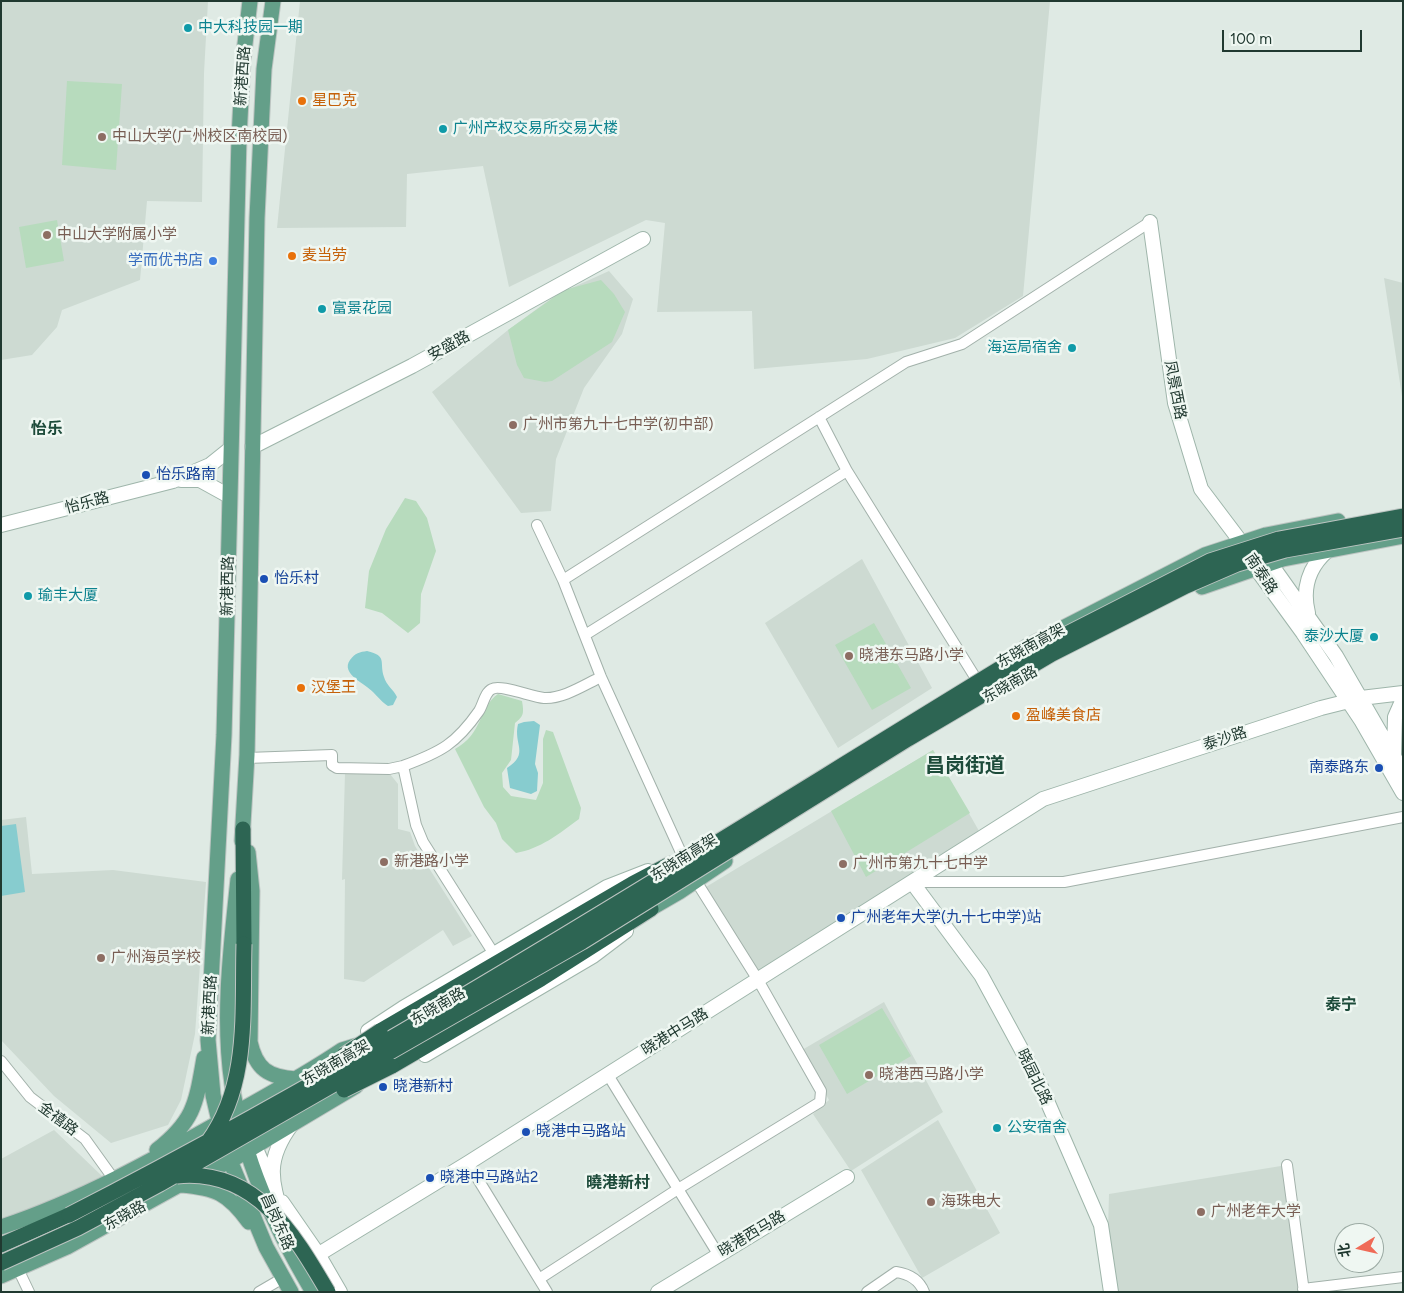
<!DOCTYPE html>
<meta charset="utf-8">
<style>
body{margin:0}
#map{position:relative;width:1404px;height:1293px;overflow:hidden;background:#dfeae4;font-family:Figtree,"Noto Sans SC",sans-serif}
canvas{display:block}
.frame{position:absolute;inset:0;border:2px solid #203930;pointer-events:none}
.north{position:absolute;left:1334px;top:1223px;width:50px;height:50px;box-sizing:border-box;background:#eff7f2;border:1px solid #9caba4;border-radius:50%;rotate:261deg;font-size:14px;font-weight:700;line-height:20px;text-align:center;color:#203930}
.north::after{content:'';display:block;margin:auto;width:18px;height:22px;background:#ef6b57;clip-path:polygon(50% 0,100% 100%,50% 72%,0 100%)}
.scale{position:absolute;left:1222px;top:30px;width:140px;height:22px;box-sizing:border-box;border:2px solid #203930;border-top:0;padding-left:6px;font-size:15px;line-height:18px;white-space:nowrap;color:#203930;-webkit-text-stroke:4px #eff7f2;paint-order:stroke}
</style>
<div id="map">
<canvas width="1404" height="1293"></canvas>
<div class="frame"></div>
<div class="north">北</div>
<div class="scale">100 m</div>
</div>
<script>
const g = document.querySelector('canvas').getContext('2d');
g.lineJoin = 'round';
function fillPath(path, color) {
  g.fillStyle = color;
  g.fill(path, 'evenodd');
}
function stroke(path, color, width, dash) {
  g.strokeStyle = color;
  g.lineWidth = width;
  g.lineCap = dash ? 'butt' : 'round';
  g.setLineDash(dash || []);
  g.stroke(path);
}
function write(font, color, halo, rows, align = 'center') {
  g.font = font + ' Figtree,"Noto Sans SC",sans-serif';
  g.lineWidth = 5;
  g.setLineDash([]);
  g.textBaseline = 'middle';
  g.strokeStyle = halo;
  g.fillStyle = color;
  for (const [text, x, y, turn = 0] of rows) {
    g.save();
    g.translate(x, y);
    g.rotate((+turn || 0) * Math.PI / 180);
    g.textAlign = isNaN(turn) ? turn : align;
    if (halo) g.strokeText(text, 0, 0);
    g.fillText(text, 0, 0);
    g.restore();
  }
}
fillPath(new Path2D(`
 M1,1H208L204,73L202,202L147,201L140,280L62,310L57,327L32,355L1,360Z
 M300,1H1050L1023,296L955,338L867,359L754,369L752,311L657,312L665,223L646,220L509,287L483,166L407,174L406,227L277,228Z
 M609,271L633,299L622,334L584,388L556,459L551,511L521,513L432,392L508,330L556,295Z
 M1384,278L1403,283V403Z
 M862,559L932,688L838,748L765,623Z
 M933,750L983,838L758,980L701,890Z
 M345,773L390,774L398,784V829L410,832L415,846L472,936L453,946L443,930L364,982L344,979L345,879L342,880Z
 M26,817L32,874L113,870L206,882L195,1034L181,1100L168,1125L111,1143L54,1096L1,1040V820Z
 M884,1002L943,1112L851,1171L813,1114L829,1100L802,1050Z
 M938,1120L1000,1233L922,1278L861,1170Z
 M54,1130L102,1176L35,1210L1,1221V1159Z
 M1287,1165L1304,1292H1114L1108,1230L1109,1194Z`), '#cddad2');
fillPath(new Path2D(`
 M67,81L122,84L116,170L62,165Z
 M57,220L64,261L26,268L19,227Z
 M601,280L614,294L625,312L612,342L552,381L545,382L524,378L517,365L508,330L564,290Z
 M405,498L416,501L427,518L436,551L421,594L420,623L408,633L382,613L365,608L369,571L386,529Z
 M874,623L911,688L872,710L835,645Z
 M498,694L522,701C524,713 524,716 515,723L511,760L502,773L503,787L511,796L536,800L543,783V739L546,730L553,732L581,808L579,819C559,834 540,849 516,853L502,839L496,823L484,807L455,749C483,734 479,707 498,694Z
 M933,750L970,813L866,877L831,811Z
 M882,1008L911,1056L847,1094L819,1045Z`), '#b7dbbd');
fillPath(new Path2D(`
 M367,651C388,656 379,662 384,677C386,685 394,690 397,697L393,705L388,706C382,702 379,698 373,692C366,684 340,674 350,660C355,653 360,652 367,651Z
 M524,722L534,721L540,725L535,764L538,773L537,791L531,794L510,788L507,768C530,753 513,745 518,724Z
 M16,824L25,892L1,896V826Z`), '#87cccf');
const street = new Path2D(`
 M819,417L847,471
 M537,525L563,580L601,677L683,857
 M563,580L906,362L962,344L1150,222
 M585,635L847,471L975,677
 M247,758L332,755V765L337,768L389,769L403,766L416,825L423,842L494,954
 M403,766C441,752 456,744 479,711C483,705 485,692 492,689C500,684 532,697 544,698C563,699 584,685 601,677
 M912,882H1064L1403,817
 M1,1061L30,1097L85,1139L113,1178
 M608,1075L718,1254
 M468,1163L547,1292
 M1287,1165L1304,1292
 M19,1271L29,1292
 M539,1279L678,1189L820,1102L821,1091L758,980L696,881
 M1303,1289L1403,1277
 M259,1292L283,1278
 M867,1292L896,1272C909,1274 919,1279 924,1292`);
const secondary = new Path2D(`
 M1150,222L1175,403L1201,489L1241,542L1255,567L1303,633L1361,720L1403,793
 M252,447L412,366L643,239
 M181,480H200L229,496
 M1,525L173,481L210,465L230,449
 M1262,557L1270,563L1336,656L1403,772
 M1308,613C1302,589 1309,567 1327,551
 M1394,754L1395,717L1403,699
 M912,882L981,975L1038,1080L1101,1225L1111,1292
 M368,1031L403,1008L607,887L648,871
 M425,1055L593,956L626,931
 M251,1137L271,1184
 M282,1202L318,1254L340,1292
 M286,1228C273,1185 262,1164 292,1124
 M301,1265L468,1163L1043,799L1321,708L1361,698L1403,693
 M658,1292L847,1177`);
const primary = new Path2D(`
 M250,1L243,61L239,138L224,735L208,1040L213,1095L226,1151L266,1247L291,1292
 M1202,587L1283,559L1403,536
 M1026,647L1205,555L1266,535L1338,521
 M242,841L247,755L257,218L264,69L273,1
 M248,852L252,891L250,1042C256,1069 268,1077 296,1079
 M238,879C231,946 222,1017 232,1084C242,1158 275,1228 313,1292
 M641,914L679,892L725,861
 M157,1150C195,1120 196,1103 204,1058
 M181,1185C216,1188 228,1193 249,1222
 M1,1227C80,1201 155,1159 227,1118C266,1096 305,1075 342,1050L355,1046
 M1,1276L67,1247L179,1185L230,1161L356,1086`);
const highway = new Path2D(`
 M243,829L244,944
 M380,1031L632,884L670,864
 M392,1066L541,979L651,909
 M1,1245L69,1215`);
stroke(street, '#a2b1aa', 12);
stroke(secondary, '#9eb5aa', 16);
stroke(primary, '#bcc4c1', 17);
stroke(highway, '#bcc4c1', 17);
stroke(street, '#fff', 10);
stroke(secondary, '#fff', 14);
stroke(primary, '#649f89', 15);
stroke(highway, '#2d6553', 15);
const highwayBridge = new Path2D(`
 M344,1055L380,1031
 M344,1090L392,1066
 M208,1142C250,1084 242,1012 244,944
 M177,1176C256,1168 294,1234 328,1292
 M69,1215C391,1050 696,854 1004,666L1210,561L1279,539L1403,516
 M1,1263L78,1228L160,1184L582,942L908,739L1052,654L1186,586L1237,564L1285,550L1403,529`);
stroke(highwayBridge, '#bcc4c1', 17, []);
stroke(highwayBridge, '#2d6553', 15);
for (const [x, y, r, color] of [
 [188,28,5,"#0f9aa8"],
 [302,101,5,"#e8710a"],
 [443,129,5,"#0f9aa8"],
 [102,137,5,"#8d6e63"],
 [47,235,5,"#8d6e63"],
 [292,256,5,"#e8710a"],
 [213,261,5,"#3f7fe0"],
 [322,309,5,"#0f9aa8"],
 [1072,348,5,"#0f9aa8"],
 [513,425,5,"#8d6e63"],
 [146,475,5,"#1a4fb4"],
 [264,579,5,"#1a4fb4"],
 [28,596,5,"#0f9aa8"],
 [1374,637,5,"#0f9aa8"],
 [849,656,5,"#8d6e63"],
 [301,688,5,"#e8710a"],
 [1016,716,5,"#e8710a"],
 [1379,768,5,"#1a4fb4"],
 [384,862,5,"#8d6e63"],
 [843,864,5,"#8d6e63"],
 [841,918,5,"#1a4fb4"],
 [101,958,5,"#8d6e63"],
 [869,1075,5,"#8d6e63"],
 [383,1087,5,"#1a4fb4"],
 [997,1128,5,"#0f9aa8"],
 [526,1132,5,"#1a4fb4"],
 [430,1178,5,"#1a4fb4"],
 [931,1202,5,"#8d6e63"],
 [1201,1212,5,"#8d6e63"]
]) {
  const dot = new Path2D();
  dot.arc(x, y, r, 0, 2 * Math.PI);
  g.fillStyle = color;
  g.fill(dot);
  stroke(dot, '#eff7f2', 2);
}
write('15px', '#0d838f', '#eff7f2', [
 ["中大科技园一期",198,28],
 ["广州产权交易所交易大楼",453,129],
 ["富景花园",332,309],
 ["海运局宿舍",1062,348,"right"],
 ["瑜丰大厦",38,596],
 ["泰沙大厦",1364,637,"right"],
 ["公安宿舍",1007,1128]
], 'left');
write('15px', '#203930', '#eff7f2', [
 ["新港西路",243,76,-86],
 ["安盛路",449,346,-29],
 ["凤景西路",1175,390,79],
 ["怡乐路",87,503,-15],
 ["南泰路",1261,574,56],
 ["新港西路",228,586,-89],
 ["东晓南高架",1031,646,-29],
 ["东晓南路",1010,685,-29],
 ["泰沙路",1225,739,-18],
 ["东晓南高架",684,858,-32],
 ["新港西路",210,1005,-87],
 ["东晓南路",438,1007,-30],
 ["晓港中马路",675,1032,-32],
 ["东晓南高架",336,1063,-30],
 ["晓园北路",1034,1077,64],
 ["金禧路",58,1119,37],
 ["东晓路",125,1216,-29],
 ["昌岗东路",277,1222,66],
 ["晓港西马路",752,1234,-31]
]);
write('15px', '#c56008', '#eff7f2', [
 ["星巴克",312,101],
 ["麦当劳",302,256],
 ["汉堡王",311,688],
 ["盈峰美食店",1026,716]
], 'left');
write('15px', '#785e54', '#eff7f2', [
 ["中山大学(广州校区南校园)",112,137],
 ["中山大学附属小学",57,235],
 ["广州市第九十七中学(初中部)",523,425],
 ["晓港东马路小学",859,656],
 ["新港路小学",394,862],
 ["广州市第九十七中学",853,864],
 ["广州海员学校",111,958],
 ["晓港西马路小学",879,1075],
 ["海珠电大",941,1202],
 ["广州老年大学",1211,1212]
], 'left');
write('15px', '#366cbe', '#eff7f2', [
 ["学而优书店",203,261]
], 'right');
write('15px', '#164399', '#eff7f2', [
 ["怡乐路南",156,475],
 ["怡乐村",274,579],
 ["南泰路东",1369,768,"right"],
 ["广州老年大学(九十七中学)站",851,918],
 ["晓港新村",393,1087],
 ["晓港中马路站",536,1132],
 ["晓港中马路站2",440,1178]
], 'left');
write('bold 16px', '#1d4b3a', '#eff7f2', [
 ["怡乐",47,429],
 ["泰宁",1341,1005],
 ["曉港新村",618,1183]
]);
write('bold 20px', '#1d4b3a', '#eff7f2', [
 ["昌岗街道",965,766]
]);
</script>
